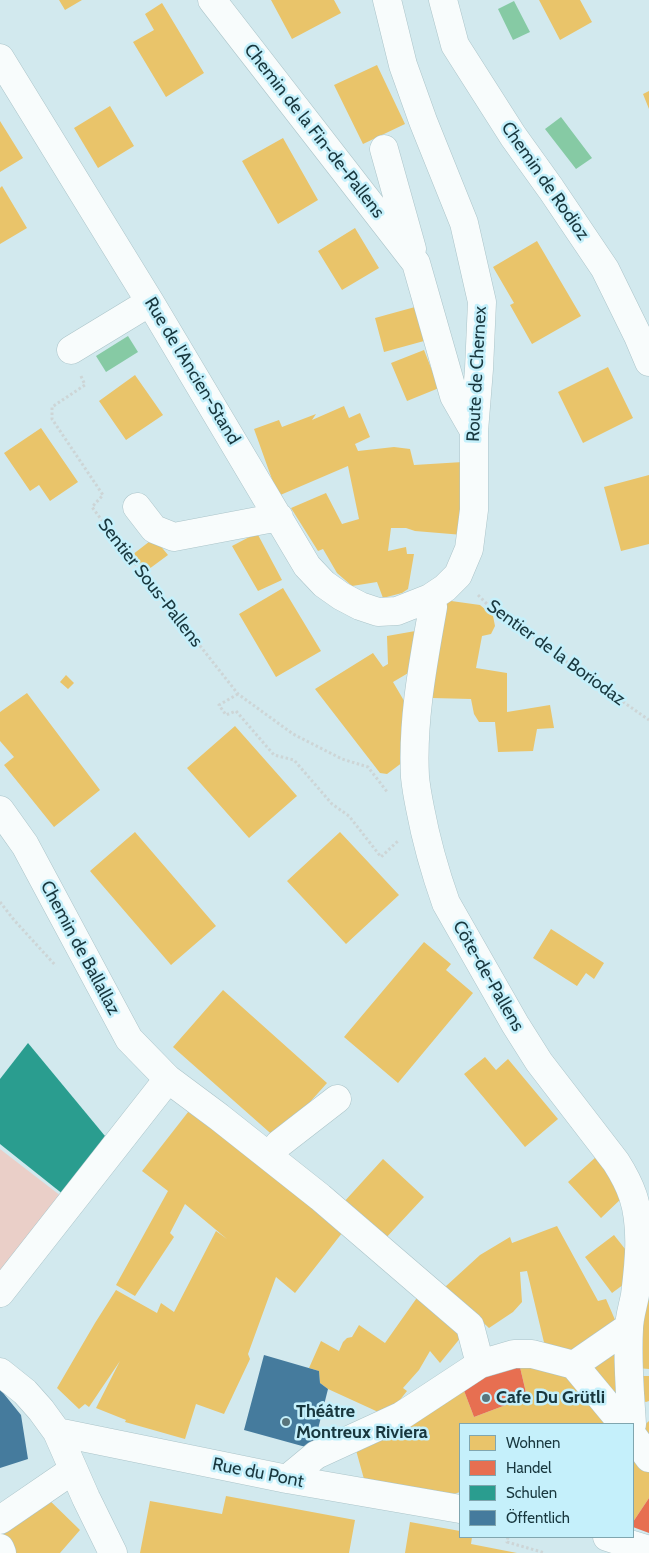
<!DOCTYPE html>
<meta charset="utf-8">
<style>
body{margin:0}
#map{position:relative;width:649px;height:1553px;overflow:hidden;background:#d2e9ee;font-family:Cabin,sans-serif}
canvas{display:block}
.legend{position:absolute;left:459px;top:1423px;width:175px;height:115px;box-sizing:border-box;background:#c5f0fb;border:1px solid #80a6af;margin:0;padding:6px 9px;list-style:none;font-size:15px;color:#18373e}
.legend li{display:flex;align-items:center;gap:10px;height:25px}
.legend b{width:25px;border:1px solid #80a6af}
</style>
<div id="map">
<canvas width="649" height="1553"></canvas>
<ul class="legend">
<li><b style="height:14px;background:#e9c46a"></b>Wohnen</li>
<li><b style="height:14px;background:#e76f51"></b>Handel</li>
<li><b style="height:14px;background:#2a9d8f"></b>Schulen</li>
<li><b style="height:14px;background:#457b9d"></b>Öffentlich</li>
</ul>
</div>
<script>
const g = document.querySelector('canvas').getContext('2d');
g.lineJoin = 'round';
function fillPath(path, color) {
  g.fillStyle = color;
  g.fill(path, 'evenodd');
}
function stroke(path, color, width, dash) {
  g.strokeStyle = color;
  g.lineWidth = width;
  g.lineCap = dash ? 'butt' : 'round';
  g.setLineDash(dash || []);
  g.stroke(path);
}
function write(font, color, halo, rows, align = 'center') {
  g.font = font + ' Cabin,sans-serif';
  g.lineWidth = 5;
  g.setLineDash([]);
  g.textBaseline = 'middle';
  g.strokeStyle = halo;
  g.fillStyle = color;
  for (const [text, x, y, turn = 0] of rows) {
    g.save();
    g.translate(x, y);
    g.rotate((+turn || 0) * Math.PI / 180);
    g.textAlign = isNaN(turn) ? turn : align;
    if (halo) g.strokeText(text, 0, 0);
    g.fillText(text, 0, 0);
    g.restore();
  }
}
fillPath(new Path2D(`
 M0,1149L61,1196L0,1272Z`), '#eacfc8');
fillPath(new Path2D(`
 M514,1L530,32L513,40L498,9Z
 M561,117L592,158L576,169L545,129Z
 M128,336L138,352L106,372L96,356Z`), '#86caa4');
fillPath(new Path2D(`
 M59,0H82L65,10Z
 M271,0H334L341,13L292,39Z
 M539,0H580L592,22L560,40Z
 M162,3L204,73L166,97L133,42L154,30L145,14Z
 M377,65L405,124L363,144L334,85Z
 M649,91V109L643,94Z
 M110,106L134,146L98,168L74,128Z
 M0,121L23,158L0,172Z
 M283,138L318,200L278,224L242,161Z
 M2,186L27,228L0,244V188Z
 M355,228L379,268L342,290L318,251Z
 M537,241L581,316L532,344L510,305L514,303L493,267Z
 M415,307L424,341L384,352L375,318Z
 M424,350L439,388L407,401L391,363Z
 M608,367L633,418L583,443L558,392Z
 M135,375L163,415L126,440L99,401Z
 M344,406L349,418L360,413L370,437L355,444L358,451L394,447L410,449L414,465L463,462V535L415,531L406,528H391L388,551L406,547L407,554H414L408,589L402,593L383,598L377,582L352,586L337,573L323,549L318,551L291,508L326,493L342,524L359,519L348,466L278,496L254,429L279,420L282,427L316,414L312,420Z
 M41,428L78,482L50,501L39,485L30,491L4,453Z
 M649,475V544L621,551L604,487Z
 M257,533L282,580L258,591L232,546Z
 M154,538L168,555L145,572L132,555Z
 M283,588L321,651L276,677L239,614Z
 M444,600L480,605L493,616L495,626L491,634L482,636L476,668L507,673V712L550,705L554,728L537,729L533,751L498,752L495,722H479L474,714L471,699L432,698Z
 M421,630L415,669L393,682L410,711L403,762L387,774L380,773L315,689L373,653L383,667L388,664L387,636Z
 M66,675L74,683L68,689L60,682Z
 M27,693L100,790L54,827L4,765L14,757L0,741V712Z
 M235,726L297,796L249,838L187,768Z
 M135,832L216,926L171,965L90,871Z
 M340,832L399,895L346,944L287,881Z
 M551,929L604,963L594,979L586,973L577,986L533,958Z
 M424,942L451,964L446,970L473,993L398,1083L344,1037Z
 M223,990L327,1083L277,1139L173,1047Z
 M485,1057L496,1070L508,1059L558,1119L525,1147L464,1074Z
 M192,1107L346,1228L295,1293L276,1277L248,1354L250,1359L224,1414L196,1404L185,1439L125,1422L126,1420L96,1408L120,1361L89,1407L85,1404L79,1409L57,1388L95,1323L116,1290L157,1313L161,1303L174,1312L216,1231L227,1239L185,1204L170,1233L174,1237L135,1296L116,1285L168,1191L142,1171Z
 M596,1157L623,1197L601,1218L568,1182Z
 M383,1159L424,1197L384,1240L343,1203Z
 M557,1226L598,1301L606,1299L619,1329L569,1354L547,1355L527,1271L520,1272L522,1302L513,1312L489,1328L445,1287L480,1255L510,1237L512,1243Z
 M614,1235L633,1259L631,1279L612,1293L585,1257Z
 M421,1292L466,1331L440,1363L430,1351L419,1370L403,1388L407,1391L387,1416L328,1389L320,1383L319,1371L309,1368L321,1341L339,1351L343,1342L347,1338L352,1337L359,1325L385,1343Z
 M649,1293V1369L637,1368L640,1296Z
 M616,1349L620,1403L592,1365Z
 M519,1363L562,1369L605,1424H460V1492L454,1494L364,1479L354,1443L463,1388L474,1417L527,1397Z
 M637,1376H649V1401L646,1402L639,1399Z
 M649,1421V1439L641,1428Z
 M633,1455L649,1472V1498L633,1522Z
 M42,1493L80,1530L60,1553H13L0,1535Z
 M226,1496L355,1520L349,1553H140L150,1501L222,1514Z
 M410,1522L460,1531V1537H472L471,1544L517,1553H405Z`), '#e9c46a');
fillPath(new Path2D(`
 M519,1363L527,1397L474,1417L463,1388L496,1367Z
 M649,1498V1533L633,1527V1522Z`), '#e76f51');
fillPath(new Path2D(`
 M28,1043L105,1136L64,1195L0,1144V1079Z`), '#2a9d8f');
fillPath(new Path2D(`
 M264,1355L319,1371L320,1383L328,1389L313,1449L244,1430Z
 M0,1389L21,1415L28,1459L0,1468Z`), '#457b9d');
const minor = new Path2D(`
 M212,0L416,263L454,396L474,431
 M443,0L455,45L513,136L551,189L605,269L638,336L649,362
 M0,58L150,302L307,566L324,584L341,596L360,606L378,612L397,611L430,598L445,588L458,575L469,549L474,510V431L479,369L482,302L464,223L423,121L403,65L387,0
 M384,149L412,249
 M71,350L150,302
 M137,507L154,529L174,537L279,517
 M430,598L433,607C423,664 412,720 415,777C416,787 418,798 420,808C426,840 435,872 446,903L515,1024L539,1062L616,1162C623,1173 629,1184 633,1196C643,1227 639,1263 635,1295C633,1306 629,1318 629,1329C627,1361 630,1392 632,1424
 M0,810L25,845L129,1039L168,1079L219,1117L320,1197L470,1326L480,1364
 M269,1156L279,1144L337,1099
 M0,1293L168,1079
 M574,1365L623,1424
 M0,1372L25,1392L41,1410L57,1432L86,1498L113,1553
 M57,1432L287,1479L460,1509
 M633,1436L649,1458
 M287,1479L316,1455L401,1416L480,1364L514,1354H532L574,1365L629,1327
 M0,1520L73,1470
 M607,1537L649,1550
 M0,1548L2,1553`);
stroke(minor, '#abc4c9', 29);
stroke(new Path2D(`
 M81,376L85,385L52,407V419L103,495L92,507L119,543L238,694L293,734L342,759L368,767L388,793
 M478,595L488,605L599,685L649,720
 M238,694L219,705L226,715L236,711L274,755L294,760L332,804L349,816L381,857L399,840
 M0,902L14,920L56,966
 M508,1537L507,1542L545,1553`), '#cdd5d6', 3, [2.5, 2.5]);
stroke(minor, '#f8fcfc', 28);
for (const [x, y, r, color] of [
 [486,1398,5,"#59757c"],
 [286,1422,5,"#59757c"]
]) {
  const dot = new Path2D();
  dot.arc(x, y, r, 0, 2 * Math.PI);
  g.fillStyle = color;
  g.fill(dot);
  stroke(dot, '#c5f0fb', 2);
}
write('18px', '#18373e', '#c5f0fb', [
 ["Chemin de la Fin-de-Pallens",314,131,52],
 ["Chemin de Rodioz",545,181,55],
 ["Rue de l'Ancien-Stand",192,371,59],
 ["Route de Chernex",477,374,-87],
 ["Sentier Sous-Pallens",150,583,52],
 ["Sentier de la Boriodaz",556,653,36],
 ["Chemin de Ballallaz",80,948,62],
 ["Côte-de-Pallens",488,976,60],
 ["Rue du Pont",258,1473,11]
]);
write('bold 18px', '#18373e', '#c5f0fb', [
 ["Cafe Du Grütli",496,1398],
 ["Théâtre",296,1412],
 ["Montreux Riviera",296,1433]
], 'left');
</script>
